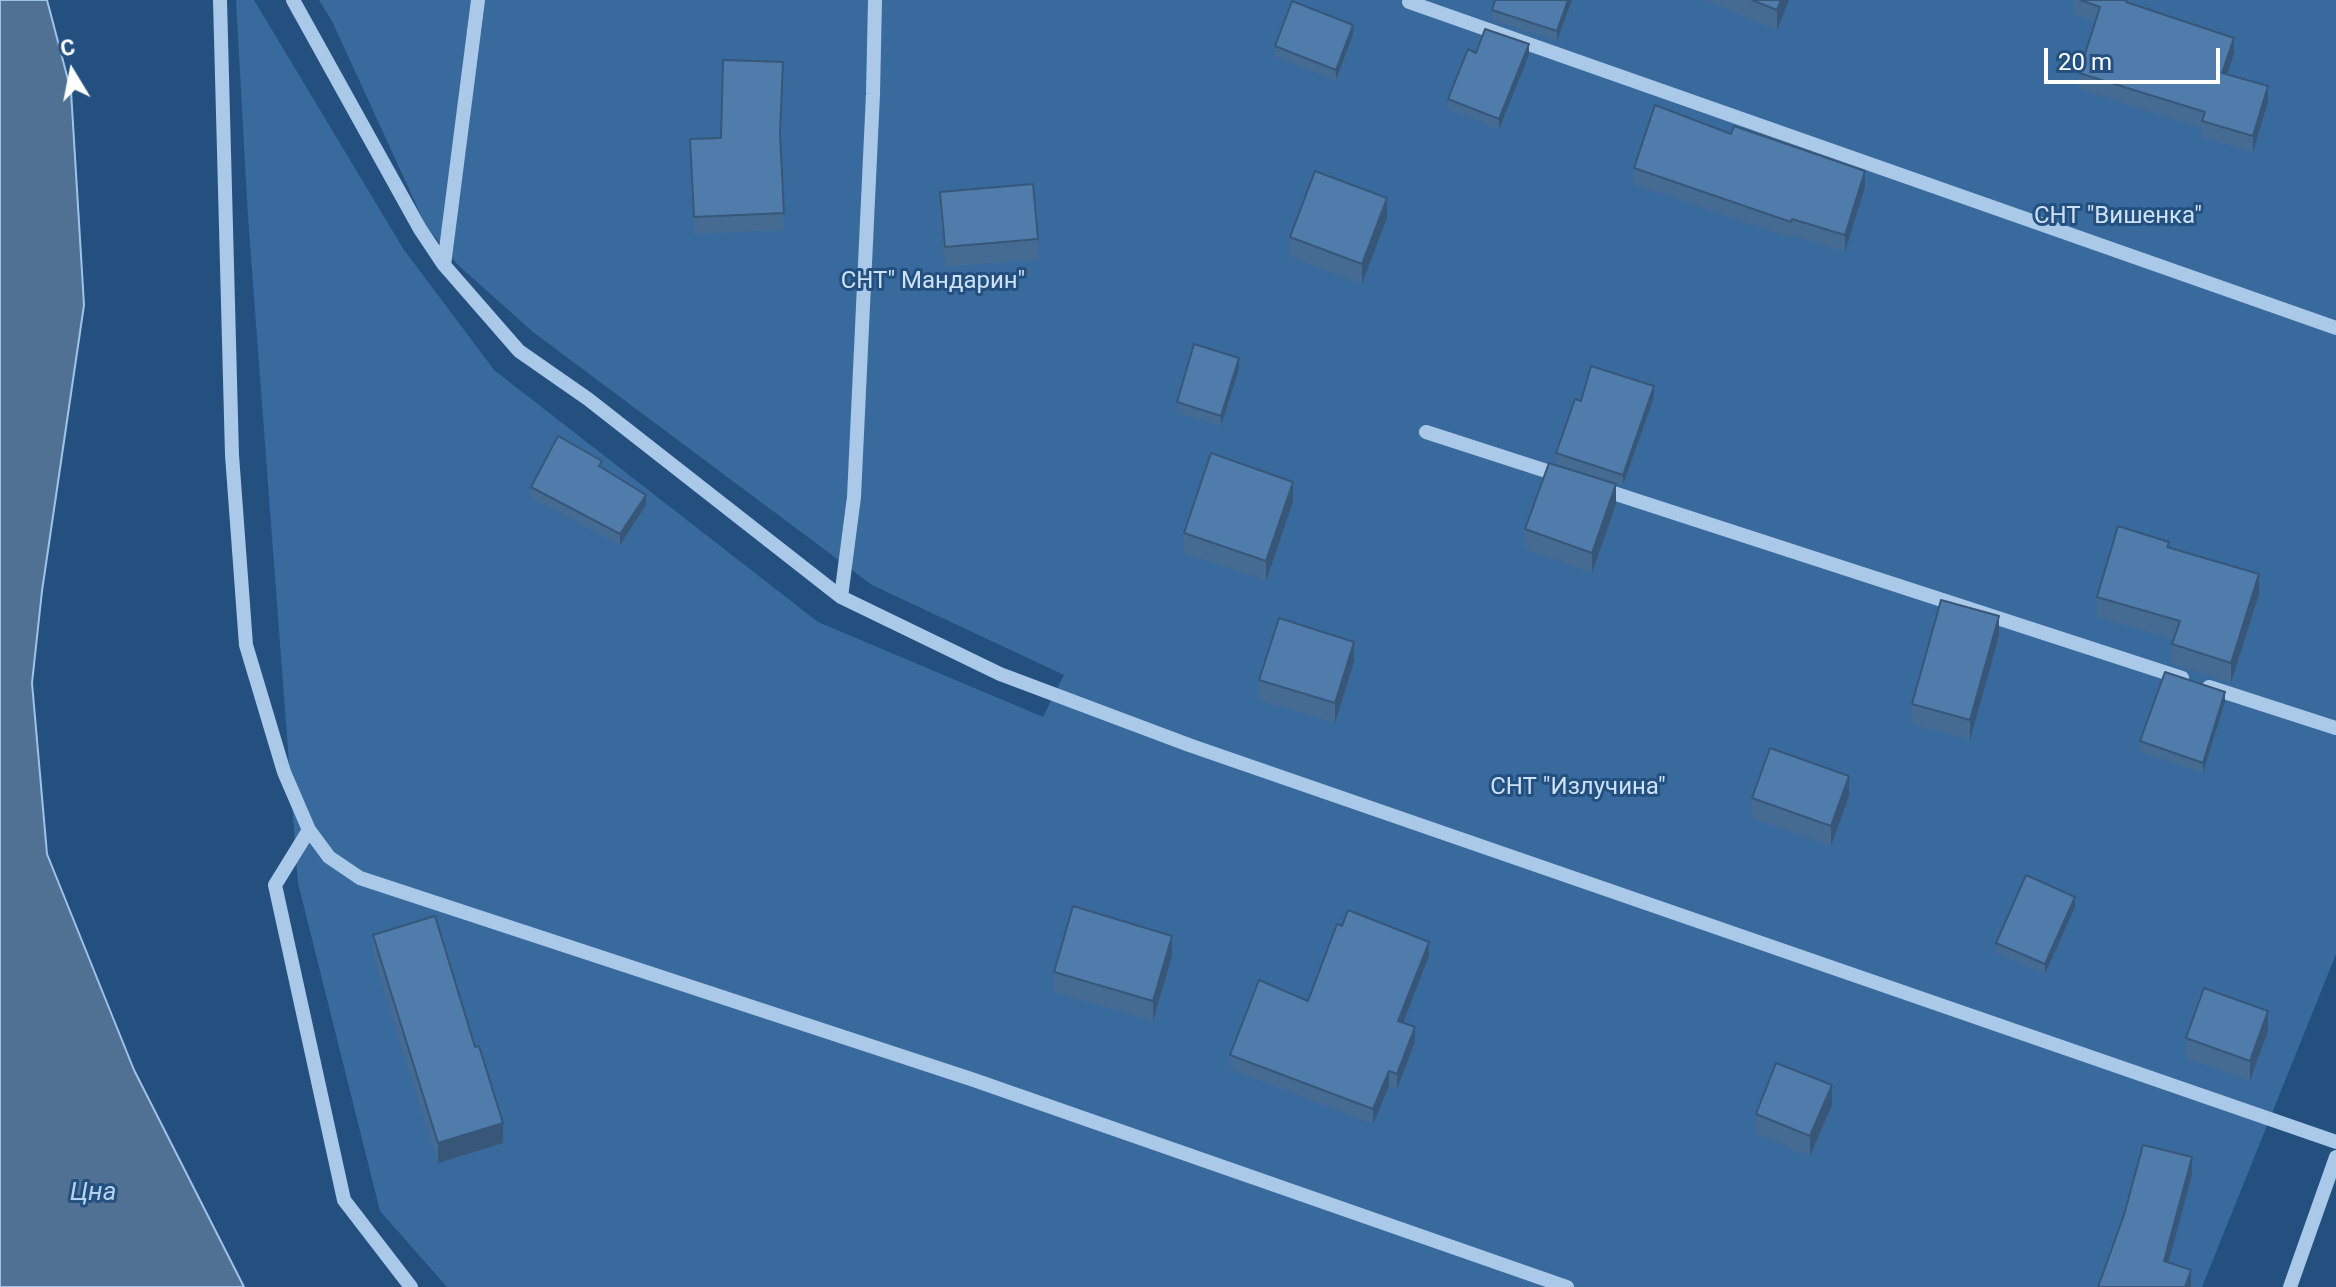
<!DOCTYPE html>
<meta charset="utf-8">
<style>
body{margin:0}
#map{position:relative;width:2336px;height:1287px;overflow:hidden;background:#245080;font-family:Roboto,sans-serif}
canvas{display:block}
.north{position:absolute;left:32px;top:32px;width:80px;height:80px;-webkit-text-stroke:6px #245080;paint-order:stroke;rotate:350deg;font-size:22px;font-weight:700;line-height:32px;text-align:center;color:#fff}
.north::after{content:'';display:block;margin:auto;width:28px;height:36px;background:#fff;clip-path:polygon(50% 0,100% 100%,50% 72%,0 100%)}
.scale{position:absolute;left:2044px;top:48px;width:176px;height:36px;box-sizing:border-box;border:4px solid #fff;border-top:0;padding-left:10px;font-size:24px;line-height:28px;white-space:nowrap;color:#fff;-webkit-text-stroke:6px #245080;paint-order:stroke}
</style>
<div id="map">
<canvas width="2336" height="1287"></canvas>
<div class="north">С</div>
<div class="scale">20 m</div>
</div>
<script>
const g = document.querySelector('canvas').getContext('2d');
g.lineJoin = 'round';
function fillPath(path, color) {
  g.fillStyle = color;
  g.fill(path, 'evenodd');
}
function stroke(path, color, width, dash) {
  g.strokeStyle = color;
  g.lineWidth = width;
  g.lineCap = dash ? 'butt' : 'round';
  g.setLineDash(dash || []);
  g.stroke(path);
}
function write(font, color, halo, rows, align = 'center') {
  g.font = font + ' Roboto,sans-serif';
  g.lineWidth = 6;
  g.setLineDash([]);
  g.textBaseline = 'middle';
  g.strokeStyle = halo;
  g.fillStyle = color;
  for (const [text, x, y, turn = 0] of rows) {
    g.save();
    g.translate(x, y);
    g.rotate((+turn || 0) * Math.PI / 180);
    g.textAlign = isNaN(turn) ? turn : align;
    if (halo) g.strokeText(text, 0, 0);
    g.fillText(text, 0, 0);
    g.restore();
  }
}
fillPath(new Path2D(`
 M236,0H254L404,250L494,370L818,622L1043,717L1064,675L872,585L533,332L458,265L426,226L332,21L319,0H2336V954L2202,1287H447L380,1211L298,883L248,217Z`), '#386a9d');
const water = new Path2D(`
 M0,0H47L71,91L84,305L42,591L32,683L47,854L134,1070L244,1287H0Z`);
fillPath(water, '#507193');
stroke(water, '#9ec3e7', 2);
stroke(new Path2D(`
 M220,0L232,455L246,645L284,772L309,830L329,857L360,878L974,1080L1567,1287
 M293,0L420,229L444,265L519,351L588,399L841,597L1000,674L1189,745L2336,1142
 M1409,2L2336,328
 M444,265L478,0
 M1426,432L1562,476
 M1601,489L2182,678
 M841,597L854,497L873,94L875,0
 M2209,687L2336,728
 M309,830L275,885L344,1200L411,1287
 M2290,1287L2336,1157`), '#aac8e7', 14);
fillPath(new Path2D(`
 M1495,0H1572L1557,41L1492,20V10Z
 M1709,0H1789L1777,30L1709,2Z
 M2074,0H2132L2131,4L2234,54L2227,74L2268,102L2253,152L2202,137V128L2079,89V73L2096,22L2074,14Z
 M1353,35L1336,80L1275,57V46Z
 M1529,55L1499,129L1448,109V99Z
 M690,139L781,141L784,230L694,234Z
 M1634,168L1865,187L1845,252L1792,235L1791,238L1634,184Z
 M940,192L1038,239V259L945,267L940,212Z
 M1387,218L1362,284L1290,257V237Z
 M1239,369L1221,426L1177,413V402Z
 M1654,397L1623,485L1556,464V453Z
 M602,468L646,505L620,545L531,498V487Z
 M1293,502L1266,581L1184,553V533Z
 M1616,504L1592,573L1525,549V529Z
 M2169,547L2259,594L2231,683L2172,664V644L2173,639L2097,617V597Z
 M1999,636L1970,740L1912,724V704Z
 M1354,662L1335,723L1259,700V680Z
 M2225,702L2203,773L2140,752V741Z
 M1849,796L1831,846L1752,818V798Z
 M2075,907L2045,974L1996,953V943Z
 M373,935L503,1143L438,1163L373,955Z
 M1172,956L1153,1021L1054,992V972Z
 M1429,956L1403,1023L1415,1042L1397,1089L1389,1086L1373,1124L1230,1069V1055L1308,1001Z
 M2268,1031L2250,1081L2186,1058V1038Z
 M1832,1105L1810,1156L1756,1134V1114Z`), '#456b93');
fillPath(new Path2D(`
 M1568,0H1572L1557,41V31Z
 M1781,0H1789L1777,30V10Z
 M1353,25V35L1336,80V70Z
 M2234,38V54L2222,89V73Z
 M1529,44V55L1499,129V119Z
 M2268,86V102L2253,152V136Z
 M1865,171V187L1845,252V235Z
 M1387,198V218L1362,284V264Z
 M1239,358V369L1221,426V416Z
 M1654,386V397L1623,485V475Z
 M1293,482V502L1266,581V561Z
 M1616,484V504L1592,573V553Z
 M646,495V505L620,545V534Z
 M2259,574V594L2231,683V663Z
 M1999,616V636L1970,740V720Z
 M1354,642V662L1335,723V703Z
 M2225,692V702L2203,773V763Z
 M1849,776V796L1831,846V826Z
 M2075,897V907L2045,974V964Z
 M1172,936V956L1153,1021V1001Z
 M1429,942V956L1398,1036V1021Z
 M2268,1011V1031L2250,1081V1061Z
 M1415,1027V1042L1397,1089V1074Z
 M1389,1071V1086L1373,1124V1109Z
 M1832,1085V1105L1810,1156V1136Z
 M503,1123V1143L438,1163V1143Z
 M2192,1157V1175L2164,1279V1261Z
 M2191,1270V1287H2185Z`), '#385778');
const building = new Path2D(`
 M1495,0H1568L1557,31L1492,10Z
 M1752,0H1781L1777,10Z
 M2080,0H2127L2126,2L2234,38L2222,73L2268,86L2253,136L2202,121L2205,112L2079,73L2100,7Z
 M1292,1L1353,25L1336,70L1275,46Z
 M1485,29L1529,44L1499,119L1448,99L1468,49L1476,53Z
 M723,60L783,62L780,134L784,213L694,217L690,139L721,138Z
 M1655,105L1731,134L1734,126L1865,171L1845,235L1792,219L1791,222L1634,168Z
 M1315,171L1387,198L1362,264L1290,237Z
 M1033,184L1038,239L945,247L940,192Z
 M1194,344L1239,358L1221,416L1177,402Z
 M1591,366L1654,386L1623,475L1556,453L1575,399L1581,401Z
 M558,436L602,461L599,466L646,495L620,534L531,487Z
 M1211,453L1293,482L1266,561L1184,533Z
 M1549,463L1616,484L1592,553L1525,529Z
 M2118,526L2169,542L2167,547L2259,574L2231,663L2172,644L2180,621L2097,597Z
 M1941,600L1999,616L1970,720L1912,704Z
 M1279,618L1354,642L1335,703L1259,680Z
 M2165,672L2225,692L2203,763L2140,741Z
 M1770,748L1849,776L1831,826L1752,798Z
 M2026,875L2075,897L2045,964L1996,943Z
 M1073,906L1172,936L1153,1001L1054,972Z
 M1348,910L1429,942L1398,1021L1415,1027L1397,1074L1389,1071L1373,1109L1230,1055L1259,980L1308,1001L1337,924L1342,926Z
 M435,916L475,1047L479,1046L503,1123L438,1143L373,935Z
 M2204,988L2268,1011L2250,1061L2186,1038Z
 M1776,1063L1832,1085L1810,1136L1756,1114Z
 M2143,1145L2192,1157L2164,1261L2191,1270L2185,1287H2098L2124,1215Z`);
fillPath(building, '#507cab');
stroke(building, '#385778', 2);
write('24px', '#cde1f5', '#245080', [
 ["СНТ \"Вишенка\"",2118,217],
 ["СНТ\" Мандарин\"",933,282],
 ["СНТ \"Излучина\"",1578,788]
]);
write('italic 26px', '#b5d2ee', '#245080', [
 ["Цна",93,1193]
]);
</script>
